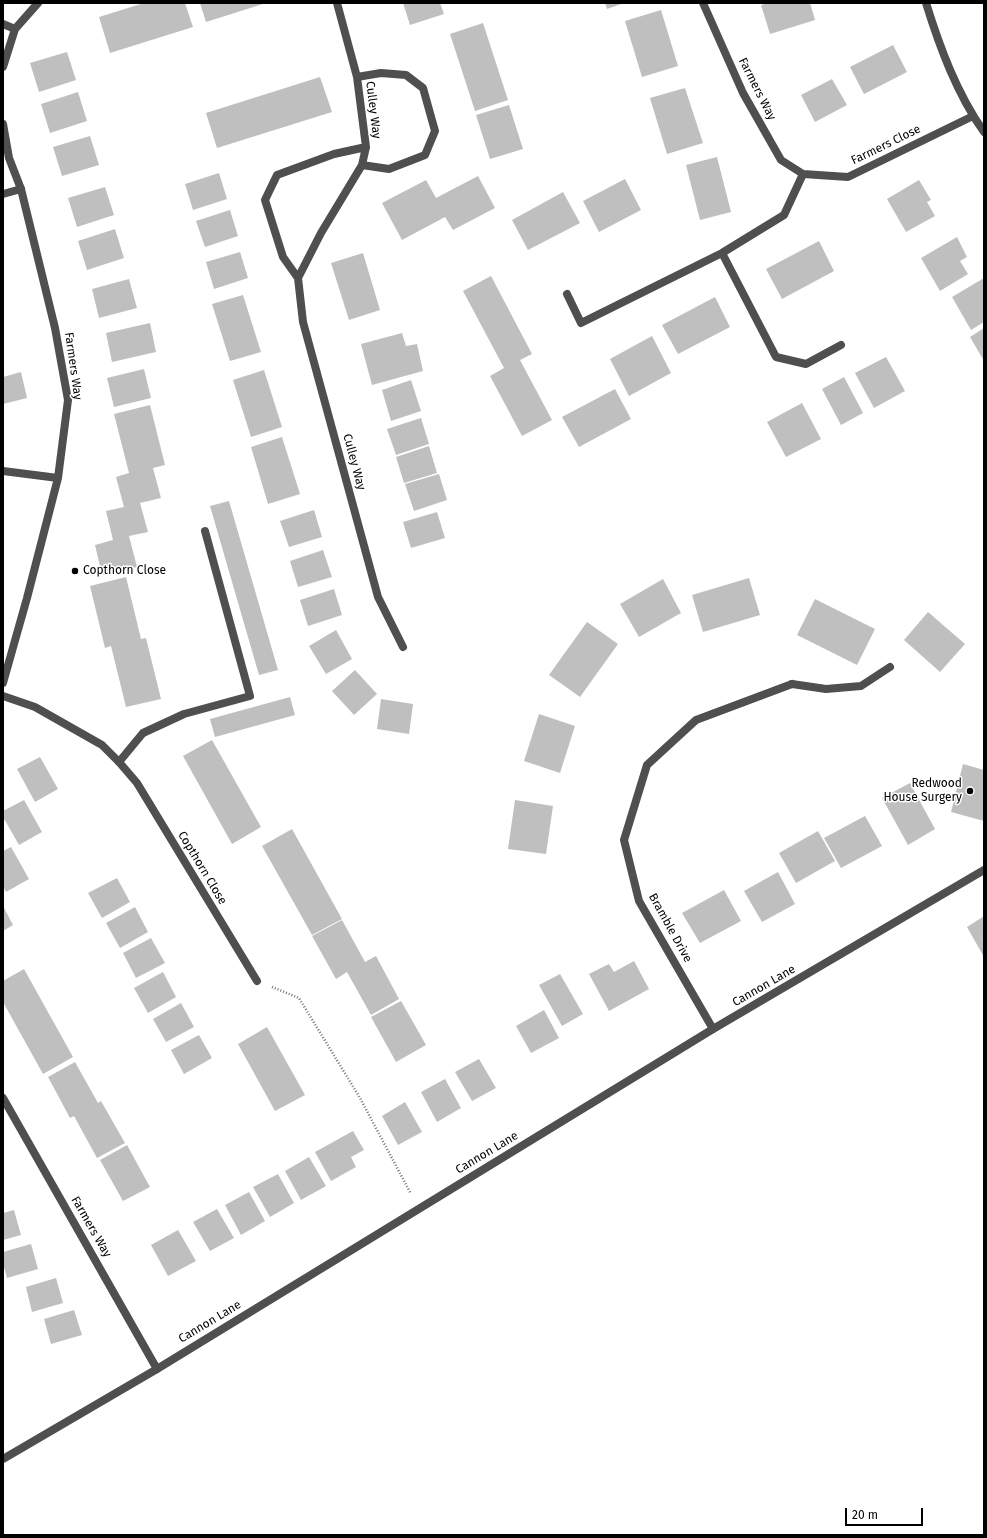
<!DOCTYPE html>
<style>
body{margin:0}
#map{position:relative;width:987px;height:1538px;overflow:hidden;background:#fff;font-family:"Fira Sans",sans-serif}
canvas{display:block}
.frame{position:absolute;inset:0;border:4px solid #000;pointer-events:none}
.scale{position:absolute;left:845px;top:1508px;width:78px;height:18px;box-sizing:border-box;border:2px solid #000;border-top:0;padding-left:5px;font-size:12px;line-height:14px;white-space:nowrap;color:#000;-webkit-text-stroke:3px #fff;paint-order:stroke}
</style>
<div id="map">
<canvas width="987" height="1538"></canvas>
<div class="frame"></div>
<div class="scale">20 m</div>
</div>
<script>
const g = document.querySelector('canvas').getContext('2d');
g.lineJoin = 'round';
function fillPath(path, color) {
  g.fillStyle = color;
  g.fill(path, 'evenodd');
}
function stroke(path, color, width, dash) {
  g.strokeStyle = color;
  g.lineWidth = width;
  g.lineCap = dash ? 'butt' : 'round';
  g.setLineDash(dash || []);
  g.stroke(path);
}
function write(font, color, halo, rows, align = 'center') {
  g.font = font + ' "Fira Sans",sans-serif';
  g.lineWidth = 3;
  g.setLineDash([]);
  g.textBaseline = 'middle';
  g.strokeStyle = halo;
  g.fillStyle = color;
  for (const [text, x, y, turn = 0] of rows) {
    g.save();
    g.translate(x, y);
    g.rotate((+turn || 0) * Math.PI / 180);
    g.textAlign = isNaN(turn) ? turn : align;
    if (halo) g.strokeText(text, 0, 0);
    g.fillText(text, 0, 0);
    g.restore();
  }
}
fillPath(new Path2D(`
 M144,3H185L193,27L110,53L99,17Z
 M200,3H266L206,22Z
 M403,3H440L444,14L410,25Z
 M605,3H624L607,9Z
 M768,3H810L815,20L770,34L761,5Z
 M661,10L678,66L642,77L625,21Z
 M483,23L508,100L475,111L450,34Z
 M893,45L907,72L864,94L850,67Z
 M67,52L76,80L39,92L30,63Z
 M320,77L332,112L217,148L206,113Z
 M832,79L847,105L815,122L801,95Z
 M685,88L703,143L667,154L650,98Z
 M78,92L87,121L50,133L41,104Z
 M509,105L523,149L490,159L476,115Z
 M90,136L99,165L62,176L53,147Z
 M717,157L731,212L700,220L686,165Z
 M219,173L227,199L193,210L185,184Z
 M478,176L495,208L453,230L445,217L402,240L382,203L426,180L436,198Z
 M625,179L641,210L599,232L583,201Z
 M919,180L931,200L927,202L935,216L906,232L887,199Z
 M105,187L114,215L77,227L68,198Z
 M563,192L580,223L528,250L512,220Z
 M230,210L238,236L205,247L196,221Z
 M115,229L124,258L87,270L78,241Z
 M957,237L967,257L960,261L968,274L940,291L921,258Z
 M819,241L834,271L782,299L766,269Z
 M240,252L248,278L214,289L206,262Z
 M363,253L380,310L349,320L331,263Z
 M491,276L532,354L520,360L552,420L522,436L490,376L504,368L463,291Z
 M984,278V322L971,330L952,297Z
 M129,279L137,308L99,318L92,289Z
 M243,295L261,352L230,361L212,304Z
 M715,297L730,327L678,354L662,325Z
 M150,323L156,352L112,362L106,333Z
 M984,328V361L970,337Z
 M402,333L406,346L417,344L423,371L372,385L361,344Z
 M652,336L671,373L629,396L610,359Z
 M886,357L905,391L874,408L855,373Z
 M144,369L151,398L114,407L107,378Z
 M264,370L282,427L251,437L233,380Z
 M21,372L27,398L3,404V377Z
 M844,377L863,413L841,425L822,389Z
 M411,380L421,411L391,421L382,390Z
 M615,389L631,419L579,447L562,417Z
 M802,403L821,439L786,457L767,422Z
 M150,405L165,465L153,468L161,498L140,503L148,532L129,536L137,567L102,575L95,545L113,540L106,511L124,507L116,477L129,473L114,414Z
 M421,418L429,444L396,455L387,429Z
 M282,437L300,494L268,504L251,447Z
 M429,446L437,473L404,483L396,457Z
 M439,474L447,500L414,511L405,484Z
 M229,501L278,670L259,675L210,506Z
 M314,510L322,537L289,547L280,521Z
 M437,512L445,538L411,548L403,522Z
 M323,550L332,577L298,587L290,561Z
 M126,577L141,639L146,638L161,699L126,707L111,646L105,648L90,586Z
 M749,578L760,615L703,632L692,595Z
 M663,579L681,613L639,637L620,604Z
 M334,589L342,615L308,626L300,600Z
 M815,599L875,629L857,665L797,635Z
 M928,612L965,644L940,672L904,640Z
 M587,622L618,644L580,697L549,675Z
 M336,630L352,659L326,674L309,646Z
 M355,670L377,694L354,715L332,691Z
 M290,697L295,715L215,737L210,719Z
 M381,699L413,704L409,734L377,729Z
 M539,714L575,726L560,773L524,761Z
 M212,740L261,827L232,844L183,756Z
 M40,757L58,789L35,802L17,769Z
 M963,764L984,770V821L951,812Z
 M910,783L935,829L908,845L882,798Z
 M24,800L42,832L19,845L3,817V811Z
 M515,800L553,806L546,854L508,849Z
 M865,816L882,846L841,868L824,838Z
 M292,829L342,919L312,935L262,846Z
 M818,831L835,861L796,883L779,853Z
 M11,847L29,879L6,892L3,886V851Z
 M778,872L795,904L762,922L744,891Z
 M117,878L130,902L102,918L88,893Z
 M724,890L741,921L700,943L682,913Z
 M3,906L13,925L3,931Z
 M135,907L148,932L120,948L106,923Z
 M984,916V957L967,927Z
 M342,920L365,962L376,956L399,999L371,1015L347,972L336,979L312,936Z
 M151,938L165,963L136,978L123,953Z
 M634,961L649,989L609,1011L589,974L609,964L614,972Z
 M24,969L73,1057L43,1074L3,1002V981Z
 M163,972L176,997L148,1013L134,988Z
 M560,974L583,1014L562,1026L539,985Z
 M401,1001L426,1045L396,1062L371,1017Z
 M181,1003L194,1027L166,1042L153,1019Z
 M544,1010L559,1038L531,1053L516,1026Z
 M267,1027L305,1095L275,1111L238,1044Z
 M199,1035L212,1058L184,1074L171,1050Z
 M479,1059L496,1088L472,1101L455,1072Z
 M75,1062L98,1103L101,1101L125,1143L97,1158L74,1116L70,1118L48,1077Z
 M445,1079L461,1108L437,1122L421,1092Z
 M405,1102L422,1132L398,1145L382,1116Z
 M353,1131L364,1150L351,1157L356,1167L331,1181L315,1152Z
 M127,1145L150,1187L123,1201L100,1160Z
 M309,1157L326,1186L301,1200L285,1171Z
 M278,1174L294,1203L270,1217L253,1187Z
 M249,1192L265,1221L241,1235L225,1205Z
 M217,1209L234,1238L210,1251L193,1222Z
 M14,1210L21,1235L3,1240V1213Z
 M178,1230L196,1261L168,1276L151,1245Z
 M31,1244L38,1269L7,1278L3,1263V1252Z
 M56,1278L63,1303L32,1312L26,1287Z
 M74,1310L82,1335L51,1344L44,1319Z`), '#bfbfbf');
stroke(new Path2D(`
 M272,987L299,998L360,1098L411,1194`), '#717171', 2.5, [1, 2]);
stroke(new Path2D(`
 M3,194L21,189
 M792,684L826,689L861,686L890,667
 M119,762L143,733L184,714L250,696L205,531`), '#4f4f4f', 8);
stroke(new Path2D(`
 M337,3L357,77L366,147L362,165L321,233L298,278L303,322L378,597L403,647
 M703,3L743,93L781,160L803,174L848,177L973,116
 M926,3C940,48 957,94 984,132
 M3,24L15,29
 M3,67L15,29L38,3
 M357,77L381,73L406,75L423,88L435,131L425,155L389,169L362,165
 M3,124L9,158L21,189L55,328L68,400L58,478L27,598L3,683
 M722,253L776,357L806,364L841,345
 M298,278L283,257L265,200L277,175L334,154L366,147
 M567,294L581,323L722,253L784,215L803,174
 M3,471L58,478
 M3,696L35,707L102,745L119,762L137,783L257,981
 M713,1029L639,901L624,840L647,765L696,720L792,684
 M3,1098L157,1369`), '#4f4f4f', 8);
stroke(new Path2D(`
 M3,1459L157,1369L713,1029L984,870`), '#4f4f4f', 8);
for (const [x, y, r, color] of [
 [75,571,4,"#000"],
 [970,791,4,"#000"]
]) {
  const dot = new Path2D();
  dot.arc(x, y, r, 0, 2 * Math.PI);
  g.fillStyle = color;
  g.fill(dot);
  stroke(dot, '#fff', 1.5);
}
write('12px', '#000', '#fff', [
 ["Farmers Way",757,89,63],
 ["Culley Way",373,110,83],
 ["Farmers Close",886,145,-26],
 ["Farmers Way",73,366,82],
 ["Culley Way",354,462,75],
 ["Copthorn Close",202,868,59],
 ["Bramble Drive",670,928,61],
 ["Cannon Lane",764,986,-30],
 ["Cannon Lane",487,1153,-31],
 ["Farmers Way",91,1227,60],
 ["Cannon Lane",210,1322,-31]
]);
write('12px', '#000', '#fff', [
 ["Copthorn Close",83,571],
 ["Redwood",962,784,"right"],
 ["House Surgery",962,798,"right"]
], 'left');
</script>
